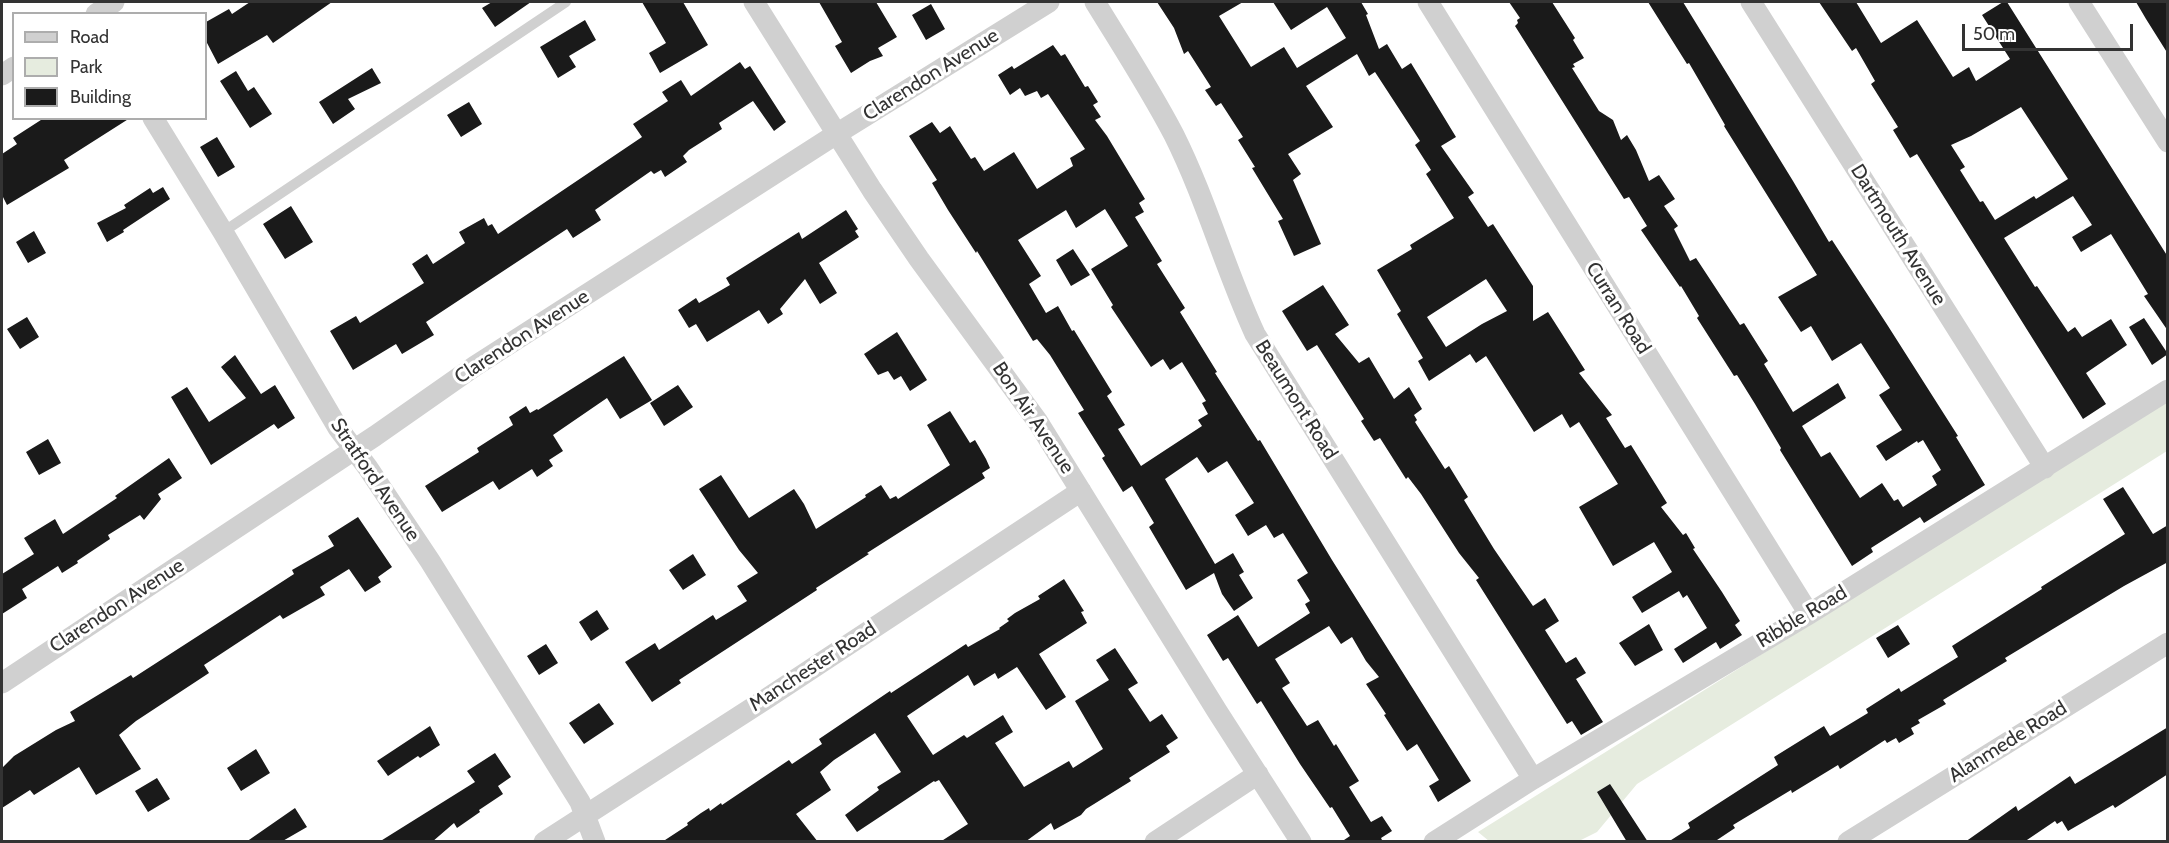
<!DOCTYPE html>
<style>
body{margin:0}
#map{position:relative;width:2169px;height:843px;overflow:hidden;background:#fff;font-family:Cabin,sans-serif}
canvas{display:block}
.frame{position:absolute;inset:0;border:3px solid #333;pointer-events:none}
.legend{position:absolute;left:12px;top:12px;width:195px;height:108px;box-sizing:border-box;background:#fff;border:2px solid #adadad;margin:0;padding:8px 10px;list-style:none;font-size:18px;color:#333}
.legend li{display:flex;align-items:center;gap:12px;height:30px}
.legend b{width:30px;border:2px solid #adadad}
.scale{position:absolute;left:1962px;top:24px;width:171px;height:27px;box-sizing:border-box;border:3px solid #333;border-top:0;padding-left:8px;font-size:18px;line-height:21px;white-space:nowrap;color:#333;-webkit-text-stroke:4px #fff;paint-order:stroke}
</style>
<div id="map">
<canvas width="2169" height="843"></canvas>
<div class="frame"></div>
<ul class="legend">
<li><b style="height:8px;background:#d0d0d0"></b>Road</li>
<li><b style="height:16px;background:#e6ecdf"></b>Park</li>
<li><b style="height:16px;background:#1a1a1a"></b>Building</li>
</ul>
<div class="scale">50 m</div>
</div>
<script>
const g = document.querySelector('canvas').getContext('2d');
g.lineJoin = 'round';
function fillPath(path, color) {
  g.fillStyle = color;
  g.fill(path, 'evenodd');
}
function stroke(path, color, width, dash) {
  g.strokeStyle = color;
  g.lineWidth = width;
  g.lineCap = dash ? 'butt' : 'round';
  g.setLineDash(dash || []);
  g.stroke(path);
}
function write(font, color, halo, rows, align = 'center') {
  g.font = font + ' Cabin,sans-serif';
  g.lineWidth = 6;
  g.setLineDash([]);
  g.textBaseline = 'middle';
  g.strokeStyle = halo;
  g.fillStyle = color;
  for (const [text, x, y, turn = 0] of rows) {
    g.save();
    g.translate(x, y);
    g.rotate((+turn || 0) * Math.PI / 180);
    g.textAlign = isNaN(turn) ? turn : align;
    if (halo) g.strokeText(text, 0, 0);
    g.fillText(text, 0, 0);
    g.restore();
  }
}
fillPath(new Path2D(`
 M2167,400V451L1637,784L1597,832L1577,842L1489,841L1478,832Z`), '#e6ecdf');
fillPath(new Path2D(`
 M250,2H332L273,43L267,35L218,64L206,41V22L229,9L232,14Z
 M492,2H531L495,27L482,8Z
 M642,2H683L708,45L660,73L649,53L666,43Z
 M819,2H876L897,37L878,48L883,56L870,61L851,73L835,46L842,42Z
 M1157,2H1243L1219,16L1251,67L1284,47L1297,68L1346,38L1327,7L1291,30L1273,2H1361L1368,14L1366,15L1379,49L1387,44L1402,69L1411,63L1456,137L1441,146L1474,193L1468,197L1488,227L1493,224L1533,286V321L1548,312L1585,370L1579,373L1612,415L1606,418L1625,448L1631,445L1667,503L1661,507L1683,535L1686,533L1695,548L1693,549L1722,592L1740,621L1735,625L1742,635L1720,649L1716,642L1683,663L1674,649L1707,628L1687,595L1683,598L1679,591L1642,613L1632,597L1672,572L1654,542L1613,566L1579,507L1618,484L1579,422L1570,428L1562,414L1534,432L1486,356L1476,363L1470,354L1429,381L1418,361L1423,358L1397,314L1401,311L1377,270L1412,249L1410,245L1454,218L1426,174L1431,170L1415,145L1420,141L1375,72L1369,76L1357,54L1306,86L1333,127L1288,154L1301,174L1293,180L1321,244L1294,256L1278,221L1283,219L1252,168L1255,167L1238,140L1243,137L1221,103L1216,106L1205,90L1211,87L1188,51L1184,54L1174,28ZM1486,279L1507,311L1482,324L1446,347L1427,317Z
 M1509,2H1552L1575,38L1573,40L1584,58L1573,64L1575,67L1572,68L1599,111L1613,120L1621,140L1627,135L1636,150L1649,181L1659,175L1675,199L1664,206L1678,226L1674,229L1690,261L1696,258L1740,325L1744,323L1768,361L1764,364L1793,412L1838,383L1846,398L1802,426L1821,457L1830,452L1860,498L1882,483L1894,501L1898,499L1903,507L1937,485L1932,476L1941,470L1923,440L1918,443L1917,441L1886,461L1876,446L1902,430L1879,395L1890,388L1861,343L1832,361L1811,326L1801,332L1778,297L1817,275L1724,126L1725,125L1689,63L1687,64L1648,2H1683L1793,181L1829,242L1832,240L1888,326L1958,436L1956,437L1985,485L1924,523L1920,517L1871,548L1873,552L1852,566L1780,450L1781,448L1755,404L1737,375L1734,376L1697,318L1699,316L1681,286L1680,287L1641,230L1647,226L1629,197L1624,199L1515,26L1518,23L1517,20L1520,18Z
 M1819,2H1856L1881,43L1917,20L1953,77L1969,67L1976,81L2010,59L1982,15L2003,2H2007L2168,257V331L2144,296L2148,294L2111,234L2081,252L2072,237L2092,225L2073,196L2004,238L2035,287L2037,286L2068,332L2075,327L2082,337L2111,319L2127,345L2086,373L2106,404L2083,419L1917,154L1910,158L1893,130L1898,127L1871,84L1875,81L1856,48L1852,51ZM2021,107L2068,179L2036,199L2034,196L1995,220L1983,201L1980,202L1960,170L1965,167L1951,145L1971,136Z
 M2136,2H2168V54L2146,19Z
 M931,4L945,29L926,40L912,15Z
 M585,20L596,40L569,56L576,67L558,78L540,47Z
 M1053,45L1061,56L1065,54L1085,87L1088,86L1098,102L1093,105L1101,117L1095,120L1107,136L1145,199L1139,203L1144,212L1135,217L1162,261L1157,264L1185,308L1180,312L1217,372L1215,373L1258,441L1260,440L1332,560L1471,781L1438,802L1429,786L1439,780L1417,744L1407,751L1384,715L1386,714L1366,684L1379,677L1366,661L1352,637L1341,644L1329,626L1275,659L1290,683L1282,688L1307,726L1318,720L1334,746L1336,744L1359,781L1349,787L1371,822L1382,816L1392,831L1381,838L1383,842H1341L1350,836L1332,807L1330,808L1300,764L1261,701L1257,704L1228,658L1223,661L1207,635L1238,615L1258,647L1310,613L1305,604L1310,601L1297,580L1308,573L1283,533L1274,538L1266,525L1248,536L1235,515L1254,503L1227,461L1208,473L1197,457L1165,479L1215,564L1233,553L1244,572L1239,575L1253,598L1234,611L1222,594L1214,573L1186,590L1149,527L1154,523L1132,486L1123,492L1102,458L1105,456L1078,413L1084,410L1050,355L1037,339L1033,341L977,251L976,253L948,210L932,183L937,180L909,136L932,122L940,133L950,126L971,159L975,157L984,171L1014,152L1037,189L1073,166L1070,158L1085,149L1048,94L1041,98L1037,91L1025,96L1020,88L1010,95L998,75L1012,66L1014,69ZM1105,209L1128,246L1091,269L1113,305L1111,307L1151,367L1163,359L1170,370L1182,362L1206,401L1202,403L1208,414L1198,420L1202,426L1141,466L1118,429L1125,425L1107,396L1112,392L1074,330L1072,331L1058,306L1046,313L1029,284L1041,276L1018,240L1066,210L1076,228Z
 M740,62L745,69L750,66L786,122L774,131L753,101L719,123L722,129L689,150L683,156L687,162L665,177L661,170L654,174L651,171L595,210L601,220L573,238L567,229L426,322L434,335L402,354L396,344L353,370L330,331L356,316L360,323L424,283L412,264L427,254L433,264L465,243L459,232L484,218L488,226L492,224L498,234L642,137L633,124L668,101L662,92L681,80L691,96Z
 M372,68L381,83L348,99L355,109L333,124L319,102Z
 M236,71L248,91L254,87L272,114L250,128L220,81Z
 M469,102L482,124L461,137L447,115Z
 M44,118H130L64,160L69,168L7,205L2,195V154L17,144L13,138Z
 M217,137L235,167L218,177L200,147Z
 M163,187L170,199L123,230L124,232L107,242L97,223L126,208L124,205L150,188L153,193Z
 M291,206L313,242L285,259L263,224Z
 M846,210L858,229L855,231L859,237L819,263L837,293L820,304L805,279L780,309L783,314L768,324L759,310L707,342L696,324L689,328L678,310L696,298L699,303L730,285L726,278L799,232L802,239Z
 M34,231L46,253L28,263L16,242Z
 M1073,249L1090,275L1071,286L1056,260Z
 M1323,285L1349,325L1335,334L1359,363L1369,357L1394,399L1409,387L1422,409L1414,415L1417,420L1415,422L1445,469L1449,466L1468,497L1464,500L1494,549L1533,606L1545,598L1559,621L1545,630L1566,663L1576,657L1586,673L1576,679L1603,722L1581,735L1572,721L1567,724L1476,580L1479,578L1459,553L1421,494L1408,477L1406,479L1380,438L1374,441L1361,421L1364,419L1317,345L1307,351L1282,311Z
 M27,317L39,337L20,349L7,329Z
 M2144,318L2168,354L2152,365L2129,327Z
 M897,332L927,380L910,391L901,376L894,380L888,371L878,375L864,354Z
 M235,355L261,394L275,385L295,418L278,429L274,424L211,465L171,397L187,387L209,422L246,398L221,367Z
 M624,356L652,400L620,419L607,398L553,435L563,451L549,460L553,466L537,477L532,469L499,490L493,481L442,512L425,486L479,452L477,448L513,425L509,417L526,406L530,413L537,409L538,410Z
 M678,385L693,407L664,426L650,403Z
 M950,411L970,443L975,440L986,459L990,468L982,473L985,478L867,553L869,554L816,588L817,590L679,680L681,683L652,702L625,662L655,643L659,650L713,615L716,620L747,601L737,586L758,573L739,550L699,489L721,475L749,518L794,489L804,504L816,529L866,497L865,495L881,485L890,499L896,496L898,499L950,465L927,425Z
 M48,439L61,463L39,475L26,452Z
 M169,458L182,478L158,494L161,499L144,520L140,515L108,535L110,539L77,561L78,563L62,573L58,566L22,589L27,598L2,614V574L34,554L24,538L55,519L63,534L117,498L115,496Z
 M2123,487L2153,534L2168,525V562L2124,586L2005,658L2007,661L1943,700L1946,704L1918,720L1920,723L1911,728L1914,734L1899,743L1896,738L1887,743L1885,740L1840,769L1838,765L1792,793L1791,790L1733,825L1735,828L1714,842H1668L1690,828L1688,823L1778,765L1774,757L1824,726L1830,736L1868,713L1866,709L1899,688L1901,692L1958,657L1952,646L2042,589L2041,587L2125,534L2103,499Z
 M358,517L392,567L378,577L381,582L365,592L349,569L320,587L325,595L283,619L280,615L204,665L209,673L136,721L119,735L141,769L96,795L79,767L34,795L30,790L2,808V768L14,756L56,730L75,721L70,712L131,675L133,678L294,574L292,570L334,546L328,536Z
 M693,554L706,575L683,590L669,570Z
 M1064,579L1084,611L1081,612L1087,623L1039,654L1066,697L1046,710L1017,667L998,679L995,673L974,686L968,675L907,716L933,755L964,735L967,738L1003,715L1013,732L995,743L1024,787L1069,761L1073,768L1103,749L1075,701L1109,680L1096,660L1115,648L1138,683L1128,689L1150,722L1162,714L1178,738L1166,746L1170,752L1129,778L1131,781L1086,809L1081,815L1054,830L1051,823L1025,842H940L968,824L939,780L935,782L934,781L857,832L845,815L879,790L877,787L901,772L875,733L834,760L820,772L831,790L796,814L818,842H662L688,825L687,823L701,813L709,808L710,811L721,803L722,805L789,760L792,764L822,744L819,739L890,691L891,693L966,644L968,647L1000,629L999,628L1009,621L1007,619L1015,613L1040,599L1038,596Z
 M597,610L609,629L591,641L579,622Z
 M1649,624L1663,650L1635,666L1619,643Z
 M1898,625L1910,644L1888,658L1876,638Z
 M546,644L558,663L539,675L527,656Z
 M599,703L614,724L584,744L569,723Z
 M430,726L440,745L420,758L418,756L388,776L377,761Z
 M2168,727V774L2115,808L2113,805L2068,831L2062,821L2057,824L2055,821L2024,842H1965L2016,806L2018,811L2070,776L2075,784Z
 M256,749L270,773L241,791L227,768Z
 M495,753L511,777L498,786L503,794L479,810L480,812L457,828L454,823L432,842H379L475,782L467,771Z
 M157,778L170,799L148,812L135,791Z
 M1610,784L1620,799L1648,842H1627L1597,792Z
 M295,808L307,827L281,842H246Z`), '#1a1a1a');
stroke(new Path2D(`
 M223,232L566,2`), '#d0d0d0', 10);
stroke(new Path2D(`
 M754,2L872,190L919,259L1038,422L1217,711L1301,842
 M1095,2C1122,46 1150,89 1174,135C1206,199 1225,269 1255,334L1533,779
 M1428,2L1809,614
 M1751,2L2045,468
 M2079,2L2168,142
 M96,14L114,2
 M2,75L14,67
 M153,118L223,232L338,428L368,468L430,561L580,802L595,842
 M2,683L375,436L475,366L838,133L1049,2
 M544,842L766,699L1081,491
 M1155,842L1258,774
 M1434,842L1533,779L1809,614L2168,390
 M1848,842L2168,643`), '#d0d0d0', 21);
write('20px', '#333', '#fff', [
 ["Clarendon Avenue",931,75,-32],
 ["Dartmouth Avenue",1898,235,58],
 ["Curran Road",1618,308,58],
 ["Clarendon Avenue",522,337,-33],
 ["Beaumont Road",1296,400,58],
 ["Bon Air Avenue",1033,418,56],
 ["Stratford Avenue",375,480,56],
 ["Clarendon Avenue",117,606,-33],
 ["Ribble Road",1802,617,-31],
 ["Manchester Road",813,667,-33],
 ["Alanmede Road",2008,742,-32]
]);
</script>
